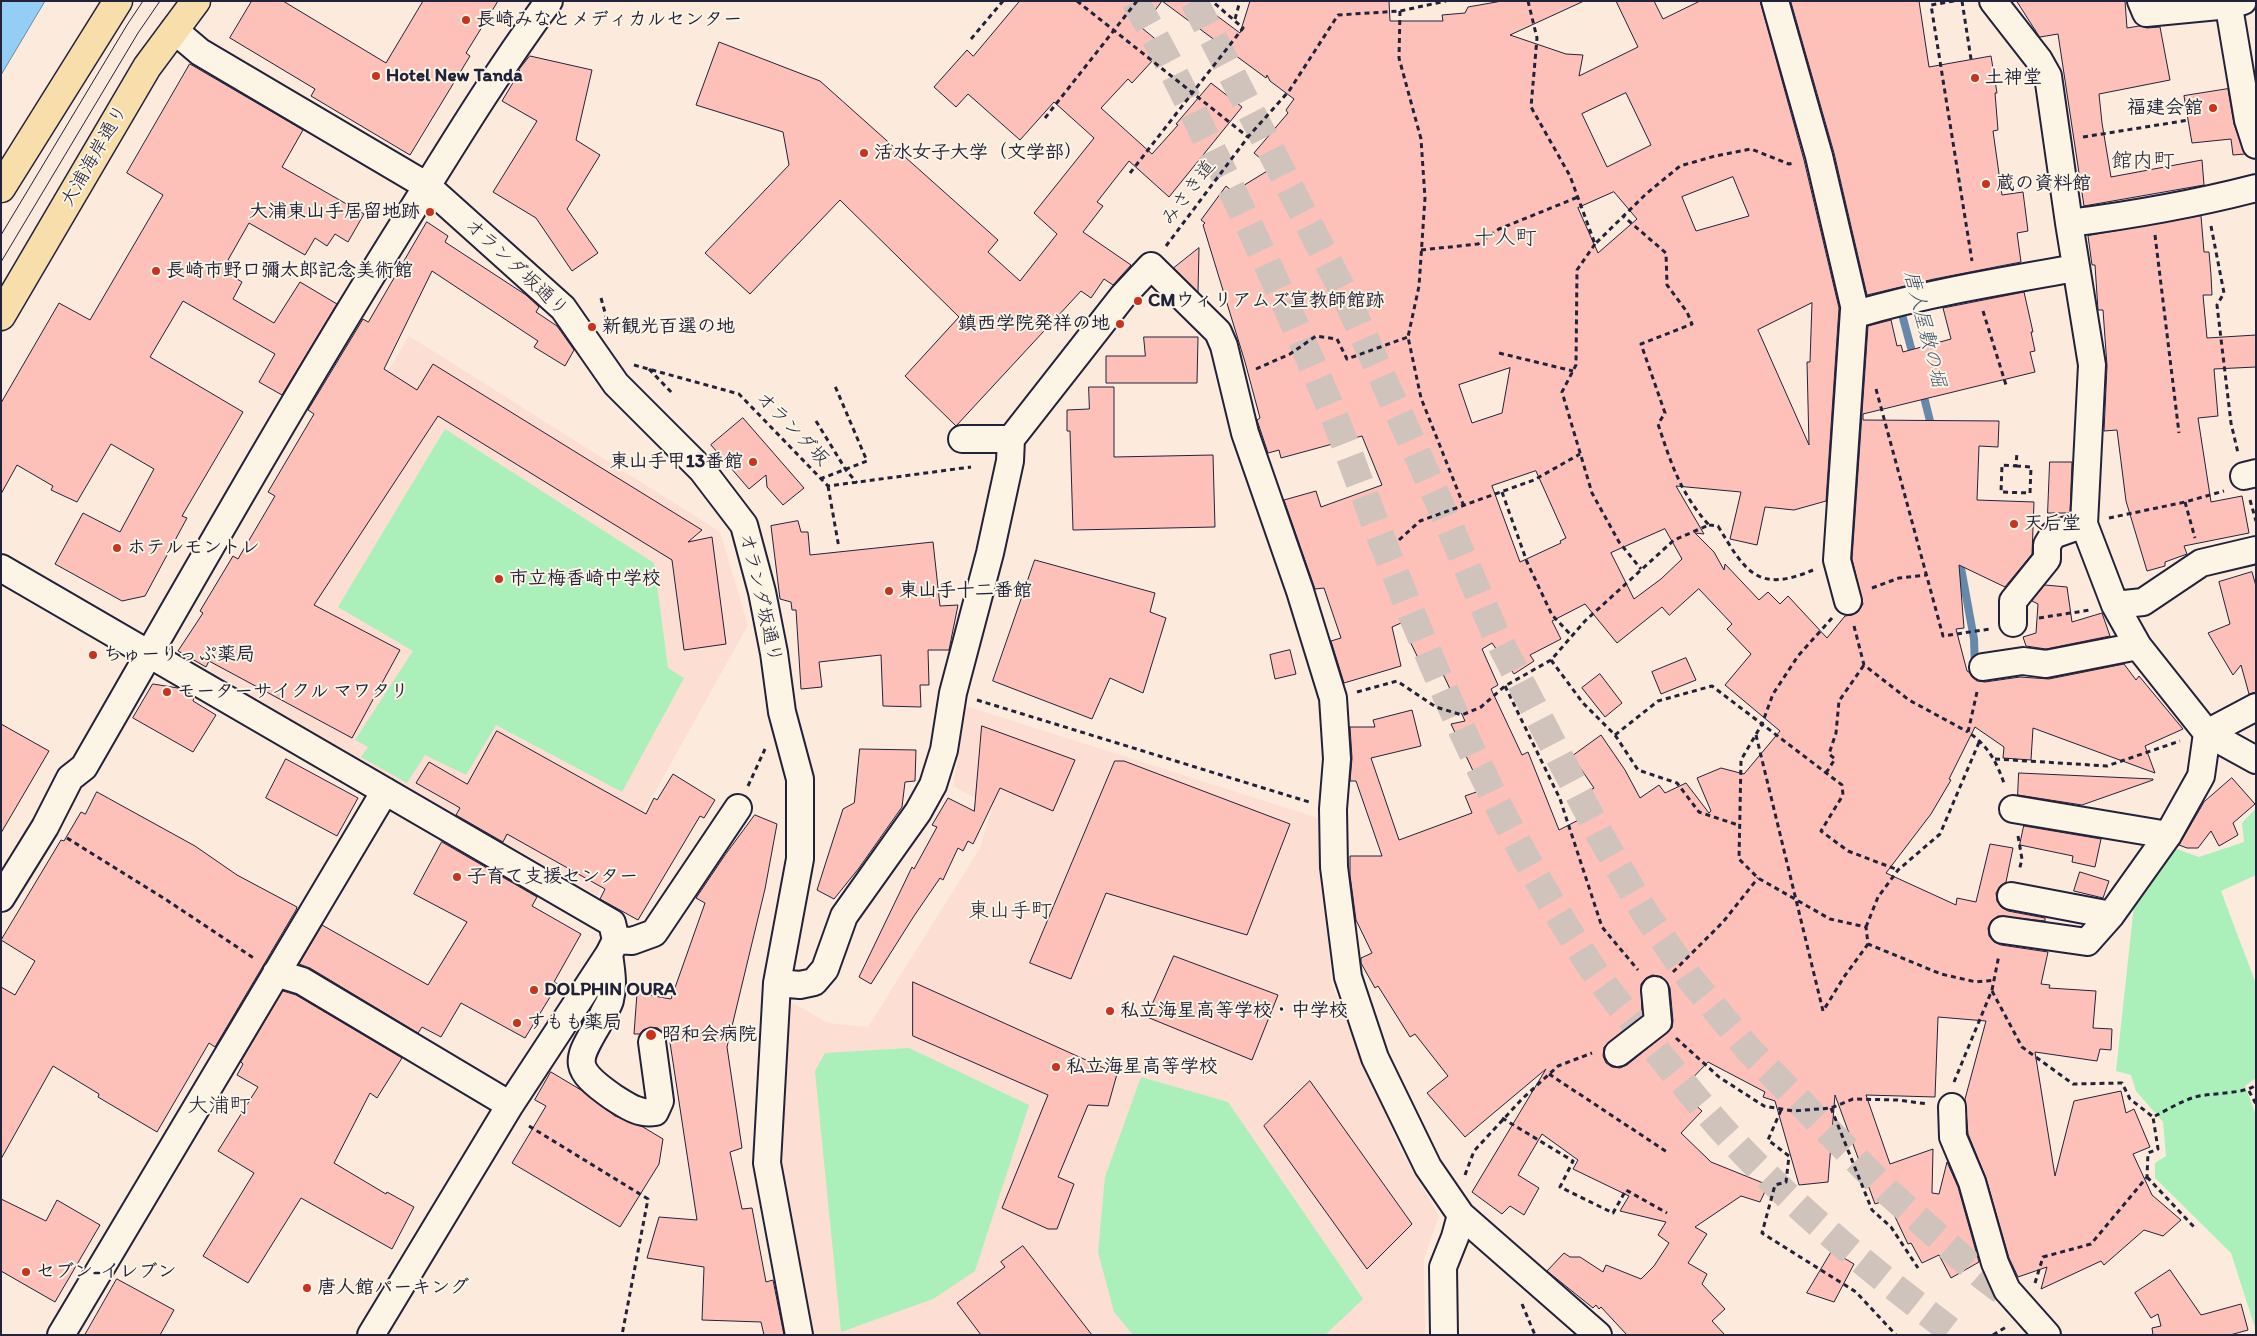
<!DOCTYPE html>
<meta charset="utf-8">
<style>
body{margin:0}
#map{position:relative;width:2257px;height:1336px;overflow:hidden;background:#fcebdc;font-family:Itim,sans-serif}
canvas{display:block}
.frame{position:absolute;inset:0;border:2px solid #22223b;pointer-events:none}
</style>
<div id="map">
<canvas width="2257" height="1336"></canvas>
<div class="frame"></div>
</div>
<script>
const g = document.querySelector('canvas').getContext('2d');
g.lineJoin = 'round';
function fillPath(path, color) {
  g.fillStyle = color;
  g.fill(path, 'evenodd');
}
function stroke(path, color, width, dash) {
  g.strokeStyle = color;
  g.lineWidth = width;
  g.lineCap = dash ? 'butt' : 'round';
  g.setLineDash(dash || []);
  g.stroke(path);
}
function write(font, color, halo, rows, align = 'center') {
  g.font = font + ' Itim,"Klee One",sans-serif';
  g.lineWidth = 4;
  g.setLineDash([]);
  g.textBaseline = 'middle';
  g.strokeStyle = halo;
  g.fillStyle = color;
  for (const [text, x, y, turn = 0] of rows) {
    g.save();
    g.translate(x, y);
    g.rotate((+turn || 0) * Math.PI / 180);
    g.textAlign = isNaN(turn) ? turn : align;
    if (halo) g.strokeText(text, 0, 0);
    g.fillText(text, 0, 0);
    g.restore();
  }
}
fillPath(new Path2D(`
 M409,336L720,532L748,625L597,896L209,672Z
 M966,706L1318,818L1332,986L1399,1147L1439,1216L1424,1259L1425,1335H807L777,1162L786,999L828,1023L868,1027L980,848L992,807L953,786Z`), '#fcded2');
fillPath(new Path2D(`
 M445,429L654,563L668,668L684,678L622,792L496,725L466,775L425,755L407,783L361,757L368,747L355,740L413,651L338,607Z
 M2256,808V875L2221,891L2256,984V1078L2245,1086L2256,1115V1331L2231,1253L2155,1178V1163L2166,1156L2163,1122L2136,1091L2131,1075L2116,1071L2135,896L2160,864L2177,849L2199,857L2244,842L2242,823Z
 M909,1048L1029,1105L975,1271L933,1299L841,1332L815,1071L825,1053Z
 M1141,1077L1228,1102L1363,1299L1325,1335H1133L1114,1312L1098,1252L1105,1177Z`), '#abefba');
const water = new Path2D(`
 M2,1H45L1,75V2Z`);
fillPath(water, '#94cef4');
stroke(water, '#6689aa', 1);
stroke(new Path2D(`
 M1900,307L1914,359
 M1922,389L1932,429
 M1959,557L1974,639L1975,667`), '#6689aa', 8);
const building = new Path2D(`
 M252,1H283L386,63L423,1H498L466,53L470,56L410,155L311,96L315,89L230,38Z
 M1020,1H1197L1240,33L1250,1H1389L1390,21H1443L1442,15L1465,13L1468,7L1502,1H1584L1510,35L1566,54L1583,55L1579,76L1638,47L1616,1H1654L1663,19L1700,1H1760L1804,160L1839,308L1826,501L1794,510L1765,507L1757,545L1730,539L1741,492L1676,486L1704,534L1695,533L1714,552L1724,570L1725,564L1759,600L1768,592L1780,604L1788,596L1827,638L1845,616L1852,615L1858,612L1863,604L1852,559L1868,326L1891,320L1897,346L1901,345L1903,352L1951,339L1943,308L2024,292L2033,332H2031L2035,351L2030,352L2035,372L1863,414V420L1999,421L1998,447L1979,446L1977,500L2034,502L2032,554L2005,587L1959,565L1964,628L1956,629L1967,671L1969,672L1972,677L1977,681L1985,682L2020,677L2049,679L2124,664L2136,680L2139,676L2183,729L2145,746L2155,773L2033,728L2031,760L2003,758L2004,747L1975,727L1949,779L1951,780L1931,814L1886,873L1956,905L1957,898L1976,902L1990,844L2013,848L2006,882L2000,886L1996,893L1997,901L2001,907L2008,911L2045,918V921L1998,916L1991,921L1988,928L1989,936L1994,942L2001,945L2048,952L2041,984L2050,985L2049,988L2096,991L2093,1028L2112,1029L2111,1050L2100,1049L2097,1061L2035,1052L2055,1176L2074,1101L2121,1091L2126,1113L2134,1109L2150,1147L2133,1154L2152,1195L2181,1220L2163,1236L2144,1230L2104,1265L2101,1261L2041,1289L2047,1267L2018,1277L2009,1258L1986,1178L1968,1134L1965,1099L1986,1021L1938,1017L1935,1097L1866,1095L1890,1164L1933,1149L1932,1193L1939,1194L1947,1162L1958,1187L1979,1262L1951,1278L1939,1255L1922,1263L1911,1243L1908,1244L1887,1200L1875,1204L1835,1095L1828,1182L1799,1185L1775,1101L1763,1097L1765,1092L1708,1062L1680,1091L1702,1111L1681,1133L1711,1162L1768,1185L1760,1202L1741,1196L1695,1227L1707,1234L1688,1263L1707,1274L1702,1284L1725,1309L1712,1321L1725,1335H1627L1601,1307L1599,1309L1596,1305L1593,1308L1547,1271L1564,1253L1570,1257H1580L1603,1272L1606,1265L1641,1279L1654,1266L1669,1243L1658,1235L1666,1222L1620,1211L1629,1196L1573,1169L1578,1160L1542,1134L1518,1175L1539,1188L1524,1215L1510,1206L1502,1214L1472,1192L1546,1069L1465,1137L1427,1093L1448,1076L1415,1034L1410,1037L1378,986L1375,988L1361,963V958L1372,953L1356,920L1350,875V856H1382L1356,781H1350L1352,758L1350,727H1375L1373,720L1412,710L1421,746L1371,758L1399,840L1472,813L1465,796L1482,790L1451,724L1465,721L1436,659L1421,664L1401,623L1392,627L1401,666L1344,683L1331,641L1341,638L1324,588L1315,589L1284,500L1316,491L1321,507L1382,485L1362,436L1281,458L1279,450L1268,453L1257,420L1260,418L1245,362L1203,225L1205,223L1201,220L1226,186L1233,192L1272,168L1254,153L1288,113L1286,110L1294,99L1270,81L1267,75L1266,78L1162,1L1142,28L1165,47L1132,83L1128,79L1101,108L1152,154L1178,125L1176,124L1211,83L1242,107L1169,197L1129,161L1097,202L1103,206L1083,232L1131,265L1113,285L1104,279L1091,298L1081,291L956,426L905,376L959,317L840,200L750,294L705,253L789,165L783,132L696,105L719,42L820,81L998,240L988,252L1020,281L1057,234L1034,213L1094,138L1054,102L1020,140L968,94L956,107L934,87L967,50L973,56ZM1626,93L1651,145L1607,167L1582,114ZM1733,177L1749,216L1696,231L1682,197ZM1614,192L1637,219L1598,253L1578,208ZM1812,303L1810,362H1807L1809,445L1758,330ZM1510,368L1502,413L1472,423L1459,385ZM1536,471L1566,538L1560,541L1561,543L1520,562L1492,486ZM1665,529L1682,559L1661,579L1634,599L1611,553ZM1699,589L1732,624L1727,629L1751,654L1725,685L1780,731L1744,774L1721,768L1697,778L1711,811L1709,813L1686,783L1665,793L1659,785L1640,798L1625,770L1601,735L1572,756L1594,788L1590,790L1600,809L1559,830L1528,752L1522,755L1491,689L1498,685L1482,649L1492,643L1514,674L1534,661L1530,655L1561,639L1552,621L1585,604L1617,643L1662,607L1669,615ZM1653,975L1662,977L1667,982L1670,988L1673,1021L1672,1028L1627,1065L1620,1068L1612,1067L1606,1063L1603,1056L1604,1047L1642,1015L1641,984L1646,978Z
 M1791,1H1919L1929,67L1991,56L1997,93H1995L1998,130L1993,131L2002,195L2023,192L2028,231L2017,233L2021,262L1934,279L1867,295L1834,153Z
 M2017,1H2125L2127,28L2139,26L2147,28L2160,27L2170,80L2099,94L2102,123L2111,177L2202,160L2204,185L2084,206L2058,34L2040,37Z
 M530,56L592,70L576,140L600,155L567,209L598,253L572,271L536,218L493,192L537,121L502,101L520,71L519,70Z
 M190,64L303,130L282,167L364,214L348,242L335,234L327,246L315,238L305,255L249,223L228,260L235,264L229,274L242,282L233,299L274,323L300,282L337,304L282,395L259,382L275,354L183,301L150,357L243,412L182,516L187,518L145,596L122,601L55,564L83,513L120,532L154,469L111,444L77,502L51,490L53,486L17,465L1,494V403L59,303L90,320L163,195L127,173Z
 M2228,89L2234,124L2245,154L2233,155L2231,139L2192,143L2184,96Z
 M2201,216L2204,252H2209L2211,275L2212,295H2203L2207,338L2256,335V367L2214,369L2218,416L2198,418L2211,502L2242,496L2249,533L2184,546L2187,554L2165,562V566L2147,571L2126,501L2117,430L2104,431L2107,366L2103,310H2098L2095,265H2092L2088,236Z
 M427,222L448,236L445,242L526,295L539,307L536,312L557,326L574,350L565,366L534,347L538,341L432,271L384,369L417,390L433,364L702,530L688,542L712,537L726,644L684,650L672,560L438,416L314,605L400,650L352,738L209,661L206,667L178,651L203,613L200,611L233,556L238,559L275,496L268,492L314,414L308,410L363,319L368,322Z
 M1199,248L1198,292L1174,268Z
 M1144,337H1198L1197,383H1106V356H1145Z
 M1089,387H1114V457L1213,455L1215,527L1073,530L1070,431H1067V410L1089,409Z
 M743,418L804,488L783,505L767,487L766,475L749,489L711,445Z
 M2050,462H2072L2070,513H2048Z
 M798,521L801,532H808L810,555L933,542L940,606L958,605L949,650H928L929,685H920L921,707L883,706L881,655L819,662L822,687L801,689L796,610H792L791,602L780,599L771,526Z
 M1035,560L1155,593L1150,612L1166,618L1143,693L1110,678L1092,719L993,681Z
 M2252,572L2256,586V692L2249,694L2241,665L2233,675L2208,633L2230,624L2219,582Z
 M2045,585L2067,587L2072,622L2102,613L2110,636L2046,649L2026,646L2023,637L2036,633L2038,604L2032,601Z
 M1290,650L1296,674L1275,679L1270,655Z
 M1686,658L1696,680L1661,694L1652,672Z
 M1600,674L1622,703L1605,717L1582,688Z
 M153,684L178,688L194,697L193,701L216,715L193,752L133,718Z
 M1,724L49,751L1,833Z
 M982,726L1075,760L1053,811L1000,788L973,844L968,841L963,851L958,848L943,880L940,878L914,916L871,984L859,977L912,867L914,869L937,827L932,825L948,798L974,811Z
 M497,731L646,814L654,798L657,800L673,774L715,800L704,818L700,816L638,920L600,899L605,889L507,834L503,842L456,815L460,808L455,805L416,783L429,762L467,784Z
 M860,749L916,750L915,781L905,782L902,807L859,868L834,899L817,890L843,809L854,803Z
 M286,759L358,798L337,836L266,798Z
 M1115,761H1124L1290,824L1247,935L1106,893L1071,979L1030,963Z
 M2019,773L2153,779V780L2082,805L2018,795Z
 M2232,778L2255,804L2233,823L2238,835L2219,846L2211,831L2198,848H2187L2179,845L2204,802Z
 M97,792L195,846L237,875L297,907L296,910L215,1047L209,1043L157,1132L98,1097L99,1094L53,1066L1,1159V987L15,995L35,961L1,940L61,840L64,841L81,812L85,814Z
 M755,815L777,824L765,889L727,1047L742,1148L730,1152L742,1209L752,1208L766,1282L773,1280L784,1335H764L761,1322L702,1320L704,1267L647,1258L659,1217L697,1220L669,1036H665L658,1028L650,1027L643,1030L640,1034H634L637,993L671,999L705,903L696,898L725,855Z
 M2024,826L2101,839L2095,867L2072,862L2073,856L2020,845Z
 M442,842L537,897L532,906L581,934L554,982L558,984L525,1038L461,1003L441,1037L422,1027L418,1033L310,968L299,964L322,925L428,985L467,922L414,894Z
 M2080,872L2109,881L2103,898L2074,891Z
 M1174,956L1278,995L1252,1060L1147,1017Z
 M913,982L1117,1074L1108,1106L1088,1105L1058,1177L1074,1184L1057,1229H1048L1002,1208L1048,1095L913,1036Z
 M283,991L296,995L402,1058L377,1098L370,1093L334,1163L386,1194L387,1192L414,1207L392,1249L301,1198L248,1283L203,1256L254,1173L218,1151L258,1087L237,1075L243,1064L241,1062Z
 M551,1072L581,1090L615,1116L643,1127L663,1139L659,1164L620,1227L512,1163L546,1106L535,1100Z
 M1310,1081L1412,1224L1367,1269L1264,1126Z
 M1,1199L46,1221L57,1200L100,1225L55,1302L1,1271Z
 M1023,1246L1092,1335H981L957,1303L1005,1267L1001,1262Z
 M1832,1251L1854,1264L1834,1302L1807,1293Z
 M2170,1270L2201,1315L2241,1304L2248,1330L2230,1335H2153L2152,1328L2161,1326L2158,1314L2151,1318L2135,1293Z
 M117,1279L174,1310L160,1335H85Z`);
fillPath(building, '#fdc1b9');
stroke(building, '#22223b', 1);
stroke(new Path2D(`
 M1135,1C1160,45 1183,90 1205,136C1253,231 1298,328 1338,426C1353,463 1366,501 1381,538C1437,679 1497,820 1579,948C1601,984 1629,1017 1656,1050C1689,1091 1723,1133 1761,1170C1821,1230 1889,1284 1956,1335
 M1194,1L1343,291L1439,502L1496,635L1601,837L1645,913L1692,981L1749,1050L1889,1193L1980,1274L2017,1302`), '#d0c3bc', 28, [28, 14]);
const minor = new Path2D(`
 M1775,1L1819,156L1856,314C1928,293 2002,281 2076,268
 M1993,1L2039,60L2048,76L2069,223L2092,365L2084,524L2115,605L2138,646L2207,733L2256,760
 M2141,1L2146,13L2229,5L2243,1
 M2228,1L2248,120L2256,145
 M174,30L200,52L427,186L563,308L616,384L702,470L744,525L762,592L774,653L782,712L800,779V859L777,983L767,1163L799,1335
 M2069,223C2132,215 2194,204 2256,188
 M962,439H1011
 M2244,476L2256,473
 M1,568L612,923L616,940L609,954L510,1105L371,1335
 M1848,601L1837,560L1854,310
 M2115,605L2143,602L2201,563L2256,550
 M2013,623V601L2047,559V545L2053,535L2084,524
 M1983,667L2023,661L2046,664L2138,646
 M2207,733L2256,707
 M2013,809L2168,835
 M2011,896L2111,915
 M1,898L45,827L70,778L84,767C186,590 286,412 394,239C444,159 493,77 549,1
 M2003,930L2087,942L2111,915L2168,835L2201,776L2207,733
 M616,940L632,941L654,933L738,808
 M609,954C611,969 614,985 610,1000C609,1005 604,1011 602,1017C579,1059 567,1065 613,1097C626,1105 639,1115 655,1112L660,1101L652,1042
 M276,973L302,981L510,1105
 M777,983L800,985L814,982L825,969L844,916L918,812L933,785L944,750L953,693L990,553L1010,461L1011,439L1123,296L1151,266L1218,332L1224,346L1245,433L1300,591L1333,698L1337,759L1333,809L1334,867L1348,977L1375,1058L1428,1167L1461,1215L1598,1335
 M1618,1053L1658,1022L1655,990
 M1952,1107L1953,1137L1972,1182L1995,1263L2007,1290L2047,1335
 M61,1335L385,791
 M1444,1335L1443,1267L1455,1237L1461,1215`);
const highway = new Path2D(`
 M1,188L118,1
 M1,316L147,67L196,1`);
stroke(minor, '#22223b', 30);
stroke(highway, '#22223b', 31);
stroke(new Path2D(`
 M1077,1L1248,137
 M1528,1L1537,38L1531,107L1570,176L1595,244L1646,194L1680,166L1715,156L1751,149L1789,164L1794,163
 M1954,1L1931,5L1972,261
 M1962,1L1971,59
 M1400,11L1399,58L1421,139L1425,198L1419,286L1408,337L1421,398L1463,504
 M1235,19L1240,1
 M971,39L1003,1
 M1045,118L1137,1
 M2083,137L2189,120
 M1130,173L1243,28L1212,1
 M2211,226L2224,293L2217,305L2231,423L2238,453
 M2155,235L2179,433
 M1595,244L1577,270L1576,365L1562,392L1592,493L1619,542L1641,569
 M1166,246L1248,137L1289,91L1338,15L1400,11L1446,1
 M1421,250L1478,244L1499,229L1578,197
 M601,298L609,327
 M1983,311L2006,385
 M1499,353L1573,371
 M634,365L739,394L828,486L971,467
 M649,369L673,394
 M1256,369L1290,354L1316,336L1337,339L1347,359L1408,337
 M1876,389L1943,636L1990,629
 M816,421L846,470L857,483
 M2016,466L2031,467L2030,493L2001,492L2002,465L2016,466L2017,452
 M820,479L867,461L835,386
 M828,486L839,548
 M1502,492L1527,562L1552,615L1571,635
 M2250,500L2256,521
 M2185,502L2195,538
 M2109,518L2185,502L2224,491
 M1709,525L1718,526C1745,571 1757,594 1813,570
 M1399,540L1420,521L1534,480L1580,454
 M1872,588L1899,578L1927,575
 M1832,618L1798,656L1773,694L1762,724L1741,760L1739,859L1758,878L1830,919L1866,927L1868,944L1941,974L1976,982L1995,980
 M2039,618L2090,610
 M1854,626L1864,665L1909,700L1968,732
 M1551,660L1583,703L1615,735L1638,770L1677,783L1699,812L1741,826
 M1505,686L1560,799L1602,927L1638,970
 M1357,692L1397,681L1436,707L1462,715L1481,707L1505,686L1551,660L1585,621L1674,540L1709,525C1680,493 1671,463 1658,424L1665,413L1641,344L1692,324L1687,312L1667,285L1666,253L1623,216
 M1977,692L1968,732C1989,746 1997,763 2005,786
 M977,700L1309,802
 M1615,735L1658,701L1712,686L1842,785L1843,795L1821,831L1848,851L1898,870
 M1756,735L1823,1011L1844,977L1868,944
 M1995,759L2107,766L2180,741
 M1826,773L1835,759L1829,754L1836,733L1839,701L1864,665
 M748,786L765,749
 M2018,836L2022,859L2019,871
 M67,838L165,899L255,959
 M1866,927L1878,897L1898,870L1940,834L1980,740
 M1673,972L1723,922L1758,878
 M1992,990L1999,955
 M1992,991L2022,1047L2073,1084L2122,1083L2130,1099L2153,1117C2165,1111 2178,1103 2192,1098C2209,1092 2243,1095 2256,1085
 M1676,1038L1719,1077L1764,1106L1793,1111L1831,1108L1853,1099L1898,1100L1928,1104
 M1549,1074L1667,1152
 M1954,1082L1992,990
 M2249,1091L2256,1104
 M1831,1108L1872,1210L1891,1227L1918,1268
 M1781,1110L1768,1140L1789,1156L1786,1182L1775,1185L1762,1233L1856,1292L1896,1335
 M1502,1118L1573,1161L1560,1187L1613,1213L1626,1190L1667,1213
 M529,1126L648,1199L622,1335
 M1465,1175L1474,1151L1522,1099L1558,1066L1592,1053
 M2147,1177L2194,1227
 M2035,1283L2043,1257L2091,1244L2147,1177L2148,1153L2158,1149L2153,1117
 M1522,1304L1535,1335
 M1993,1335L2006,1327`), '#22223b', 3, [5, 4]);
stroke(minor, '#fcf5e5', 26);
stroke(highway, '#f8deab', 28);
stroke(new Path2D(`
 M1,235L127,25L143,1
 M1,262L138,33L160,1`), '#22223b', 1);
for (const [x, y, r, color] of [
 [466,20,5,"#c8321e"],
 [376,76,5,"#c8321e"],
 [1975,78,5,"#c8321e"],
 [2213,108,5,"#c8321e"],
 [864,153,5,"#c8321e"],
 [1986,184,5,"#c8321e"],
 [430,212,5,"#c8321e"],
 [156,271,5,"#c8321e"],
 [1138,301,5,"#c8321e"],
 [1120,324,5,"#c8321e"],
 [592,327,5,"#c8321e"],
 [753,462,5,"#c8321e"],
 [2014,524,5,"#c8321e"],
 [117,548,5,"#c8321e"],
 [499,579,5,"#c8321e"],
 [889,591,5,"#c8321e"],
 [93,655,5,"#c8321e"],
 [167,692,5,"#c8321e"],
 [457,877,5,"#c8321e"],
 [534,990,5,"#c8321e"],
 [1110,1011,5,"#c8321e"],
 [517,1023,5,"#c8321e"],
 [651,1035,6,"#c8321e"],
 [1056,1067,5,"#c8321e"],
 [26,1272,5,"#c8321e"],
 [307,1288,5,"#c8321e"]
]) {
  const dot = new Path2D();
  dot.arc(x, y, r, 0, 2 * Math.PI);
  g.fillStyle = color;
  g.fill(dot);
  stroke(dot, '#fcf5e5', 2);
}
write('bold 19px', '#22223b', '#fcf5e5', [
 ["長崎みなとメディカルセンター",476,20],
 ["Hotel New Tanda",386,76],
 ["土神堂",1985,78],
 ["福建会舘",2203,108,"right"],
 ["活水女子大学（文学部）",874,153],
 ["蔵の資料館",1996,184],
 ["大浦東山手居留地跡",420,212,"right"],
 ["長崎市野口彌太郎記念美術館",166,271],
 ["CMウィリアムズ宣教師館跡",1148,301],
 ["鎮西学院発祥の地",1110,324,"right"],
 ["新観光百選の地",602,327],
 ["東山手甲13番館",743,462,"right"],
 ["天后堂",2024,524],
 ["ホテルモントレ",127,548],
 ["市立梅香崎中学校",509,579],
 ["東山手十二番館",899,591],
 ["ちゅーりっぷ薬局",103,655],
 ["モーターサイクル マワタリ",177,692],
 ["子育て支援センター",467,877],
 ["DOLPHIN OURA",544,990],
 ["私立海星高等学校・中学校",1120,1011],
 ["すもも薬局",527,1023],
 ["昭和会病院",662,1035],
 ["私立海星高等学校",1066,1067],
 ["セブン-イレブン",36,1272],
 ["唐人館パーキング",317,1288]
], 'left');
write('19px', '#22223b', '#fcf5e5', [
 ["大浦海岸通り",95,156,-60],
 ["みさき道",1189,193,-53],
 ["オランダ坂通り",516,268,43],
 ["オランダ坂",792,429,46],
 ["オランダ坂通り",760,598,77]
]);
write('italic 20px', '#445672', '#fcf5e5', [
 ["唐人屋敷の堀",1924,329,76]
]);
write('21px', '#22223b', '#fcf5e5', [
 ["館内町",2143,162],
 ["十人町",1505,239],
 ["東山手町",1010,912],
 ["大浦町",219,1107]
]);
</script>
